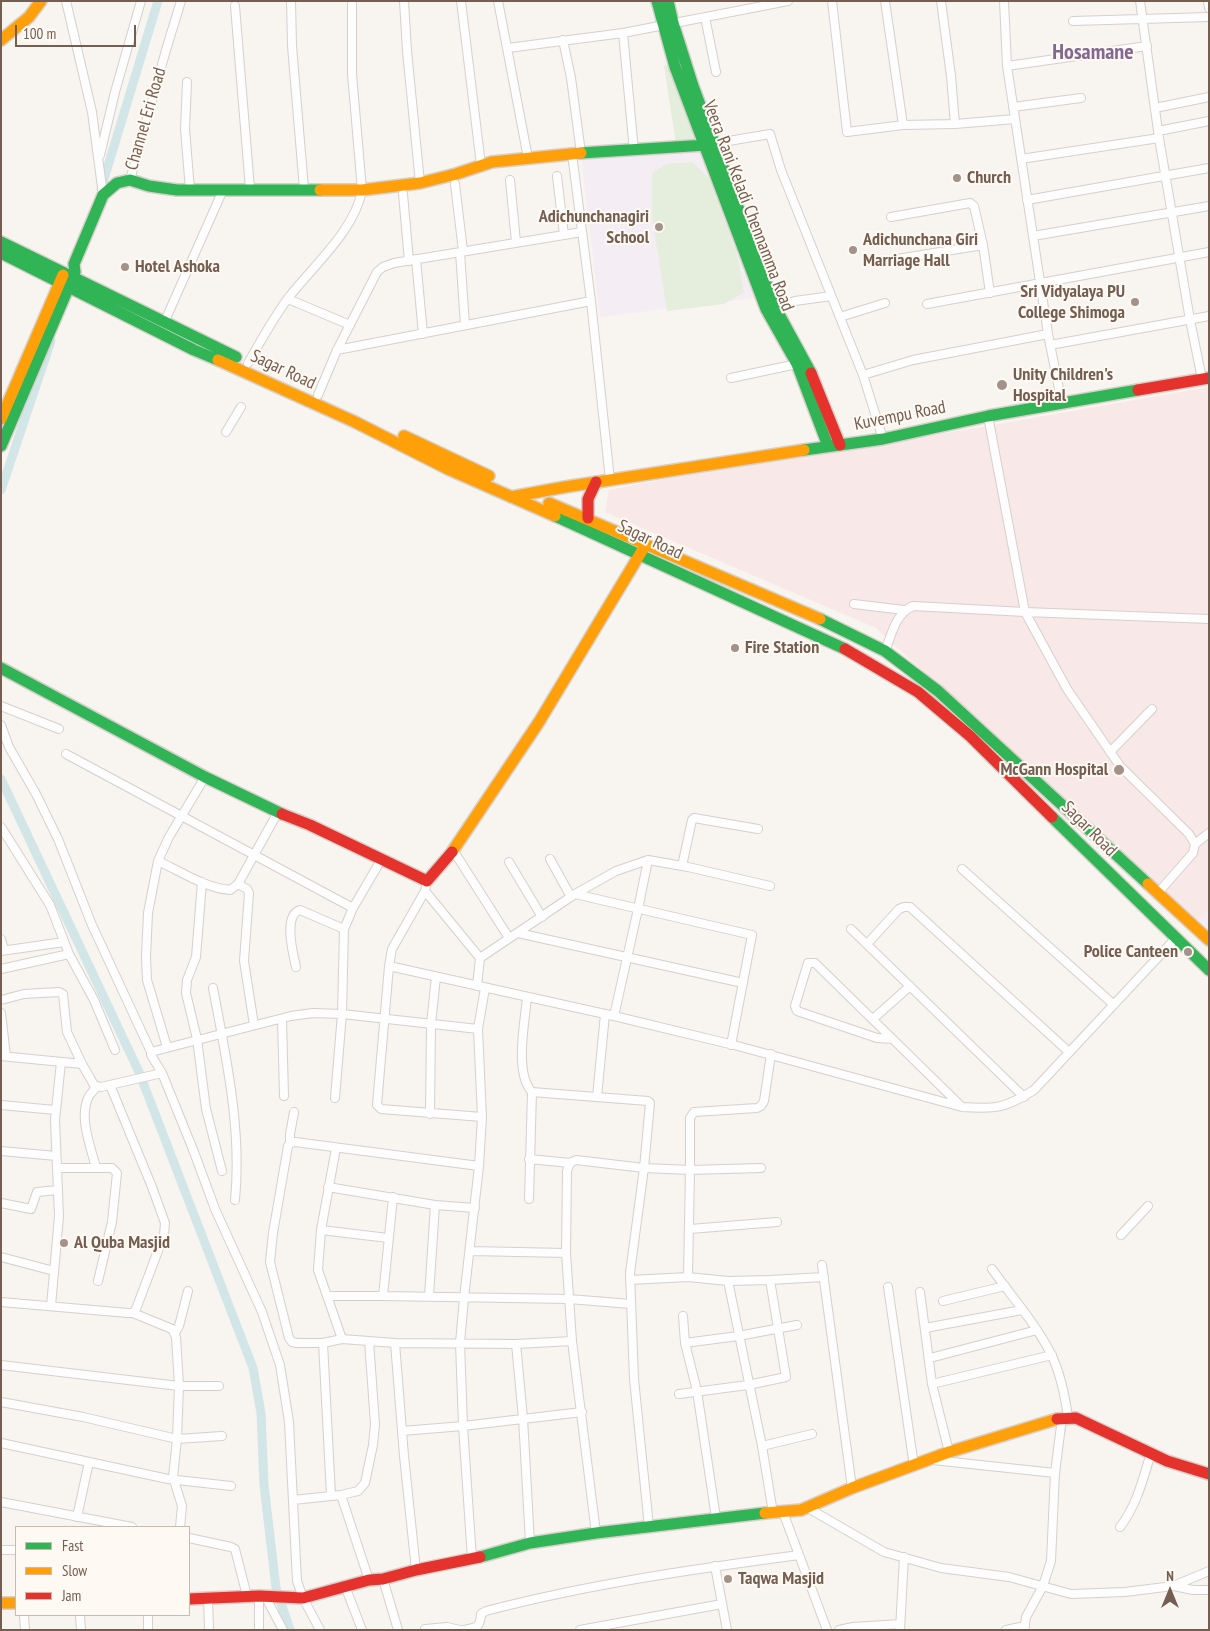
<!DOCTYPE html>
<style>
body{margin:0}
#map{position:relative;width:1210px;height:1631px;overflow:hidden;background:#f8f4f0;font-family:"PT Sans Narrow",sans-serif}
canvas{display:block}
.frame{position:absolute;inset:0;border:2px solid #745e51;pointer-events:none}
.legend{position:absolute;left:15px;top:1526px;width:175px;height:90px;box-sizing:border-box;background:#fef9f2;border:1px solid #c7bbb2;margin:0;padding:6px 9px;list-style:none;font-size:15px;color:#745e51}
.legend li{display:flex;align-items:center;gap:10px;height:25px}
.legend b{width:25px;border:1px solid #c7bbb2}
.north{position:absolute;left:1145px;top:1566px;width:50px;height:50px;-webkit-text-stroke:4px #fef9f2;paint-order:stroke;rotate:0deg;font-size:14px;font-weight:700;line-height:20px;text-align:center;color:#745e51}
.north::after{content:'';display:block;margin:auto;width:18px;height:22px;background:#745e51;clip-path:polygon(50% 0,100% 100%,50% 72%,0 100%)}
.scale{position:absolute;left:15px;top:25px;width:121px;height:22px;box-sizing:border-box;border:2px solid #745e51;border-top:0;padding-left:6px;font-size:15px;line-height:18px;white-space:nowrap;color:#745e51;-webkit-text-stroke:4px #fef9f2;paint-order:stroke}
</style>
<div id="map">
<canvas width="1210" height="1631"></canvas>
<div class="frame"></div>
<ul class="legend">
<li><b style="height:6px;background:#30b455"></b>Fast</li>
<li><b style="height:6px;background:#ff9f0a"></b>Slow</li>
<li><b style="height:6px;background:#e5322d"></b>Jam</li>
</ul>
<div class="north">N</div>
<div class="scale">100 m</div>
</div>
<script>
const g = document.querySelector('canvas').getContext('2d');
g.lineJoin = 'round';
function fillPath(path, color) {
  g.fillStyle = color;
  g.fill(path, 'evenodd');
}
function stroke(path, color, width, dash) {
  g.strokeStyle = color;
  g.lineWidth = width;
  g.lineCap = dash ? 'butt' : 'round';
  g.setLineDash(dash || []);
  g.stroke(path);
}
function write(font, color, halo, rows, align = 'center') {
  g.font = font + ' "PT Sans Narrow",sans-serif';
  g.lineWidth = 4;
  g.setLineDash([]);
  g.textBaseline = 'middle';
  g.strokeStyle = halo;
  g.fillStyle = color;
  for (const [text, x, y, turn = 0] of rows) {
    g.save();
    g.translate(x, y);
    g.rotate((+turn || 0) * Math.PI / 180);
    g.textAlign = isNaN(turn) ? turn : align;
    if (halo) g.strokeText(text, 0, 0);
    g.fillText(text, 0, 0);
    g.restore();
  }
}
fillPath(new Path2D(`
 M701,150L754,298L600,317L581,156Z
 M1209,911V933L1195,922Z`), '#f5edf4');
fillPath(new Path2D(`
 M1209,387V911L1195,922L876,628L605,512L609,490L689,474L982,427Z`), '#f8e9e8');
fillPath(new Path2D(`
 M669,64L699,142L676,144L664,66Z
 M692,162L709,178L737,254L744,292L724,304L667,311L652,217V173L666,164Z`), '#e5eddc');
stroke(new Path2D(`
 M101,189L158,1
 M1,490L51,341
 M1,779L139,1072L253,1368L261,1413L264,1485L276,1588L290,1630`), '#d2e5e7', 9);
const street = new Path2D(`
 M66,1L92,112L103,195
 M291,1L292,46L304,189
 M404,1L407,51L420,183
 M461,1L481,165
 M498,1L528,158
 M832,1L847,132L903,125L955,124L1015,119
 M885,1L903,125
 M941,1L951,76L955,124
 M1004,1L1007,66L1048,334L1062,404
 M1140,1L1159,138L1190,320L1202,379
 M1208,1L1209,8
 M235,6L250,189
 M705,17L716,72
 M1073,21L1209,17
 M623,33L634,151
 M563,40L571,78L581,153
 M508,48L623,33L788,1
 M1007,66L1147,46
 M187,82L185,129L190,190
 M1013,107L1081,98
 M1155,108L1209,97
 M1158,131L1209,121
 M711,144L770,134L781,170L863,375L883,439
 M572,154L591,301L610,480
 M100,155L115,92L141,1
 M1021,159L1159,138
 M557,176L564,235
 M130,180L166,50L181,1
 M510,180L516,242
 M455,184L463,251
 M403,194L409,261
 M1027,200L1209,168
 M891,217L970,203L974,206L983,245L990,293
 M1033,236L1209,206
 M460,252L465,325
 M416,259L423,334
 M885,261L983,245
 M288,299L350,325
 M927,304L1209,252
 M771,308L795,301L831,296
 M840,317L885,303
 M164,323L223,190
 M1050,345L1209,316
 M337,350L591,301
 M248,363C261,341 273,318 289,297C314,265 355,230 362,190L352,74V1
 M863,375L913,360L1048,334
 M731,378L797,364
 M318,395L337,350L377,272L383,267L394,263L582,232
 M988,416L1025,612L1209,619
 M226,432L241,407
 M854,604L904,610
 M885,651C892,634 895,614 913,606L1025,612L1067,689L1120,766L1189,834L1195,844L1193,853L1157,894
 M1,706L59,729
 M1,725L9,747L36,794L58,839L92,925L151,1052V1055L162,1073L194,1152L215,1209L262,1312L280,1365L289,1422L297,1581L303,1598L320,1630
 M1110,752L1152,709
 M66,754L353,908
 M1,827L50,905L69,954L94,1000L115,1050
 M1195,844L1209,833
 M453,850L509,938
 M550,859L571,897
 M158,861C180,871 205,888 230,890L238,884L247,889L249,893L244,961L254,1025
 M509,862L542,917
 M682,866L692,820L694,818L758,829
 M962,869L1113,1004
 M427,881L425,891L392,949L389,966L377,1105L381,1109L482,1117
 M202,882L196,957L187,980L186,993L197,1039L206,1109L222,1171
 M238,884L278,812
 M425,891L480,958L477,986
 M575,894L752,935L731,1045
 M851,929L1024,1097
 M518,933L743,983
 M1,939L4,950
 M867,944L899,909L904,907H910L1069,1052
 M1,951L64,942
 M480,958L575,894L616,871L648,860L688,867L770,886
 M389,966L614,1016L734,1045L962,1107C996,1109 1004,1109 1034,1090L1176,938
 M296,967C293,954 283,915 300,910L344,929
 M1,969L69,954
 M213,988C226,1057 242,1129 235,1200
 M527,997C525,1022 514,1073 532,1092
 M1,1000L24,994L59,992L63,994L67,1032L82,1064L94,1085L101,1087L162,1073
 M1,1013L6,1056
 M614,1016L638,909L648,860
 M282,1019L284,1096
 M873,1019L910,986
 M892,1039L877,1038L797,1011L795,1006L808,963H815L962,1107
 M167,1047L147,980L146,957L148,913L158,861L169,837L205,777
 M151,1052L291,1016L313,1013L342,1014L478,1029
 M1,1056L82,1064
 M597,1097L605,1014
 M335,1098L342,1014L344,929L353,908L381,860
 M1,1105L55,1110
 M430,1114L431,1024L436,977
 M290,1143V1134L294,1112
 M336,1148L321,1230L318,1270L342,1339
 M1,1151L56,1156
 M529,1159L570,1163L576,1160L644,1168L690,1170L761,1168
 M570,1163L567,1171L566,1253L572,1341L596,1533
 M479,1166L295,1142L290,1143L288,1146L273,1233L270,1262L289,1338L292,1342L297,1343H323L342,1339L395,1343L516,1344L572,1341
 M57,1168H112L117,1173L112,1222L98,1281
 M96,1168C91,1147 78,1117 89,1096C91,1093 94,1090 97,1087
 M328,1187L435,1205L475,1208
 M393,1197L383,1296L569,1299L631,1304
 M529,1199L532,1092L648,1101L650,1103L644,1168L630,1273L634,1379L649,1527
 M1,1203L31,1209L37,1192L58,1190
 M690,1229L777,1222
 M321,1230L388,1238
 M1121,1235L1148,1206
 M470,1251L566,1253
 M1,1257L54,1271
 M822,1265L852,1488
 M992,1269C1012,1297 1036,1324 1051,1354C1061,1374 1065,1396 1068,1417
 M688,1277L690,1170V1118L694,1112L757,1108L761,1106L764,1101L771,1054
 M630,1280L688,1277L728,1281L770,1280L824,1277
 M728,1281L762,1446L773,1513
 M888,1287L914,1466
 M920,1292L932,1384L949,1452
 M327,1296H383
 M429,1296L435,1205
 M943,1301L1005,1286
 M1,1302L128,1313H133L136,1309L164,1235L165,1223L152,1187L110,1085
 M51,1306L59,1216L55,1120L61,1062
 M133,1313L172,1329L176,1337L179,1386L177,1439L173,1477L182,1506L180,1527
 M683,1316L685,1343L697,1391L716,1518
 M925,1328L1022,1310
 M175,1333L179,1326L188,1291
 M323,1343L331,1495
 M395,1343L404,1456L416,1570
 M685,1343L738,1336L797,1325
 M516,1344L523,1418L530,1543
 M930,1358L1037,1330
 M1,1365L179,1386H219
 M932,1384L1052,1355
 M679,1394L748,1385L786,1377L770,1280
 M1,1402L83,1417L177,1439L222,1436
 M402,1431L463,1426L582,1412
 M1,1443L168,1479L231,1486
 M762,1446L812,1434
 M933,1460L1055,1473
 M341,1495L369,1580
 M293,1500L341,1495L358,1491L365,1483L373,1445L375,1424L369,1341
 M1,1502L132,1527
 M808,1508L884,1552L941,1568L1009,1577L1071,1594L1125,1592L1173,1586L1209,1571
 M783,1512L827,1630
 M77,1517L89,1462
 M1120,1527C1137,1505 1143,1479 1151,1453
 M189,1538L231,1547L235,1549L247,1596
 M1,1550H16
 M472,1559L463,1426L460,1343L464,1298L479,1166L482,1117L478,1029L485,988
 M715,1566L727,1630
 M383,1579L398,1630
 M345,1586L362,1630
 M1174,1586L1193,1590H1209
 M265,1596L283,1630
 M208,1598L209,1630
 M24,1615L25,1630
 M80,1615L81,1630
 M148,1615V1630
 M425,1629L447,1627L460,1630
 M259,1630V1596
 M463,1630C476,1627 480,1629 481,1614L486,1611C589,1584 694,1569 799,1555
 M580,1630L722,1604
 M839,1630L853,1627L900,1624
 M900,1630L904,1557
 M1006,1630L1025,1626
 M1024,1630L1026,1617L1043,1586L1051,1561L1055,1473L1062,1418`);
const fast = new Path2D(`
 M657,1L675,67L766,309L797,364L828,446
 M668,1L673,23L693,86L775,307L811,373
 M581,153L706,145
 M1,242L236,357
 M1,253L194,350L218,360
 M1,446L73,277L75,272L74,264L103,195L117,183L130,180L149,186L177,190H320
 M804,450L883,439L988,416L1138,390
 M555,516L845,649
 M820,619L885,651L938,691L1148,884
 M1,668L205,777L282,814
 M1052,817L1209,970
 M480,1557L530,1543L596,1533L765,1513`);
const slow = new Path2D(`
 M1,40L29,17L41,1
 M320,190H362L420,183L456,174L492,162L581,153
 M218,360L355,422L448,469L555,516
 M1,419L63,275
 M404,436L489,476
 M511,497L565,487L804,450
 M549,503L820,619
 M452,852L539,722L643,549
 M1148,884L1209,940
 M765,1513L801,1510L852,1488L949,1452L1057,1419
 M1,1603H16`);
const jam = new Path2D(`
 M811,373L840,445
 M1138,390L1209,378
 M588,518V499L596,482
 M845,649L918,692L970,736L1052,817
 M282,814L310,825L427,881L452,852
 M1057,1419L1076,1418L1167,1461L1209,1474
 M189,1599L259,1596L303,1598L369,1580L383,1579L416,1570L480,1557`);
stroke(street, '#d5d0cb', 10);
stroke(fast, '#d6d0ca', 14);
stroke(slow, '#d6d0ca', 14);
stroke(jam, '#d6d0ca', 14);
stroke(street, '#fefdfd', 8);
stroke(fast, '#30b455', 11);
stroke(slow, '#ff9f0a', 11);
stroke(jam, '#e5322d', 11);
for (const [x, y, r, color] of [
 [957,178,5,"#a29289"],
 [659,227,5,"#a29289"],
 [853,250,5,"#a29289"],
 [125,267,5,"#a29289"],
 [1135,302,5,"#a29289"],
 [1002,385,6,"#a29289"],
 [735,648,5,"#a29289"],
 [1119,770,6,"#a29289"],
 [1188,952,5,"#a29289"],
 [64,1243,5,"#a29289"],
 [728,1579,5,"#a29289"]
]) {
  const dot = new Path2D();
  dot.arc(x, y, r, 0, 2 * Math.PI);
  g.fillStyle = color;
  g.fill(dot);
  stroke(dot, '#fef9f2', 2);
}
write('18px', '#745e51', '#fef9f2', [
 ["Channel Eri Road",146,119,-74],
 ["Veera Rani Keladi Chennamma Road",748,206,69],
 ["Sagar Road",283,370,25],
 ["Kuvempu Road",900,416,-11],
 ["Sagar Road",650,540,25],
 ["Sagar Road",1089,829,45]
]);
write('bold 18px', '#745e51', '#fef9f2', [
 ["Church",967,178],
 ["Adichunchanagiri",649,217,"right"],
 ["School",649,238,"right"],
 ["Adichunchana Giri",863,240],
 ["Marriage Hall",863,261],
 ["Hotel Ashoka",135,267],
 ["Sri Vidyalaya PU",1125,292,"right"],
 ["College Shimoga",1125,313,"right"],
 ["Unity Children's",1013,375],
 ["Hospital",1013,396],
 ["Fire Station",745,648],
 ["McGann Hospital",1108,770,"right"],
 ["Police Canteen",1178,952,"right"],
 ["Al Quba Masjid",74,1243],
 ["Taqwa Masjid",738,1579]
], 'left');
write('bold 22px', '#83698f', '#fef9f2', [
 ["Hosamane",1093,53]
]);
</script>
